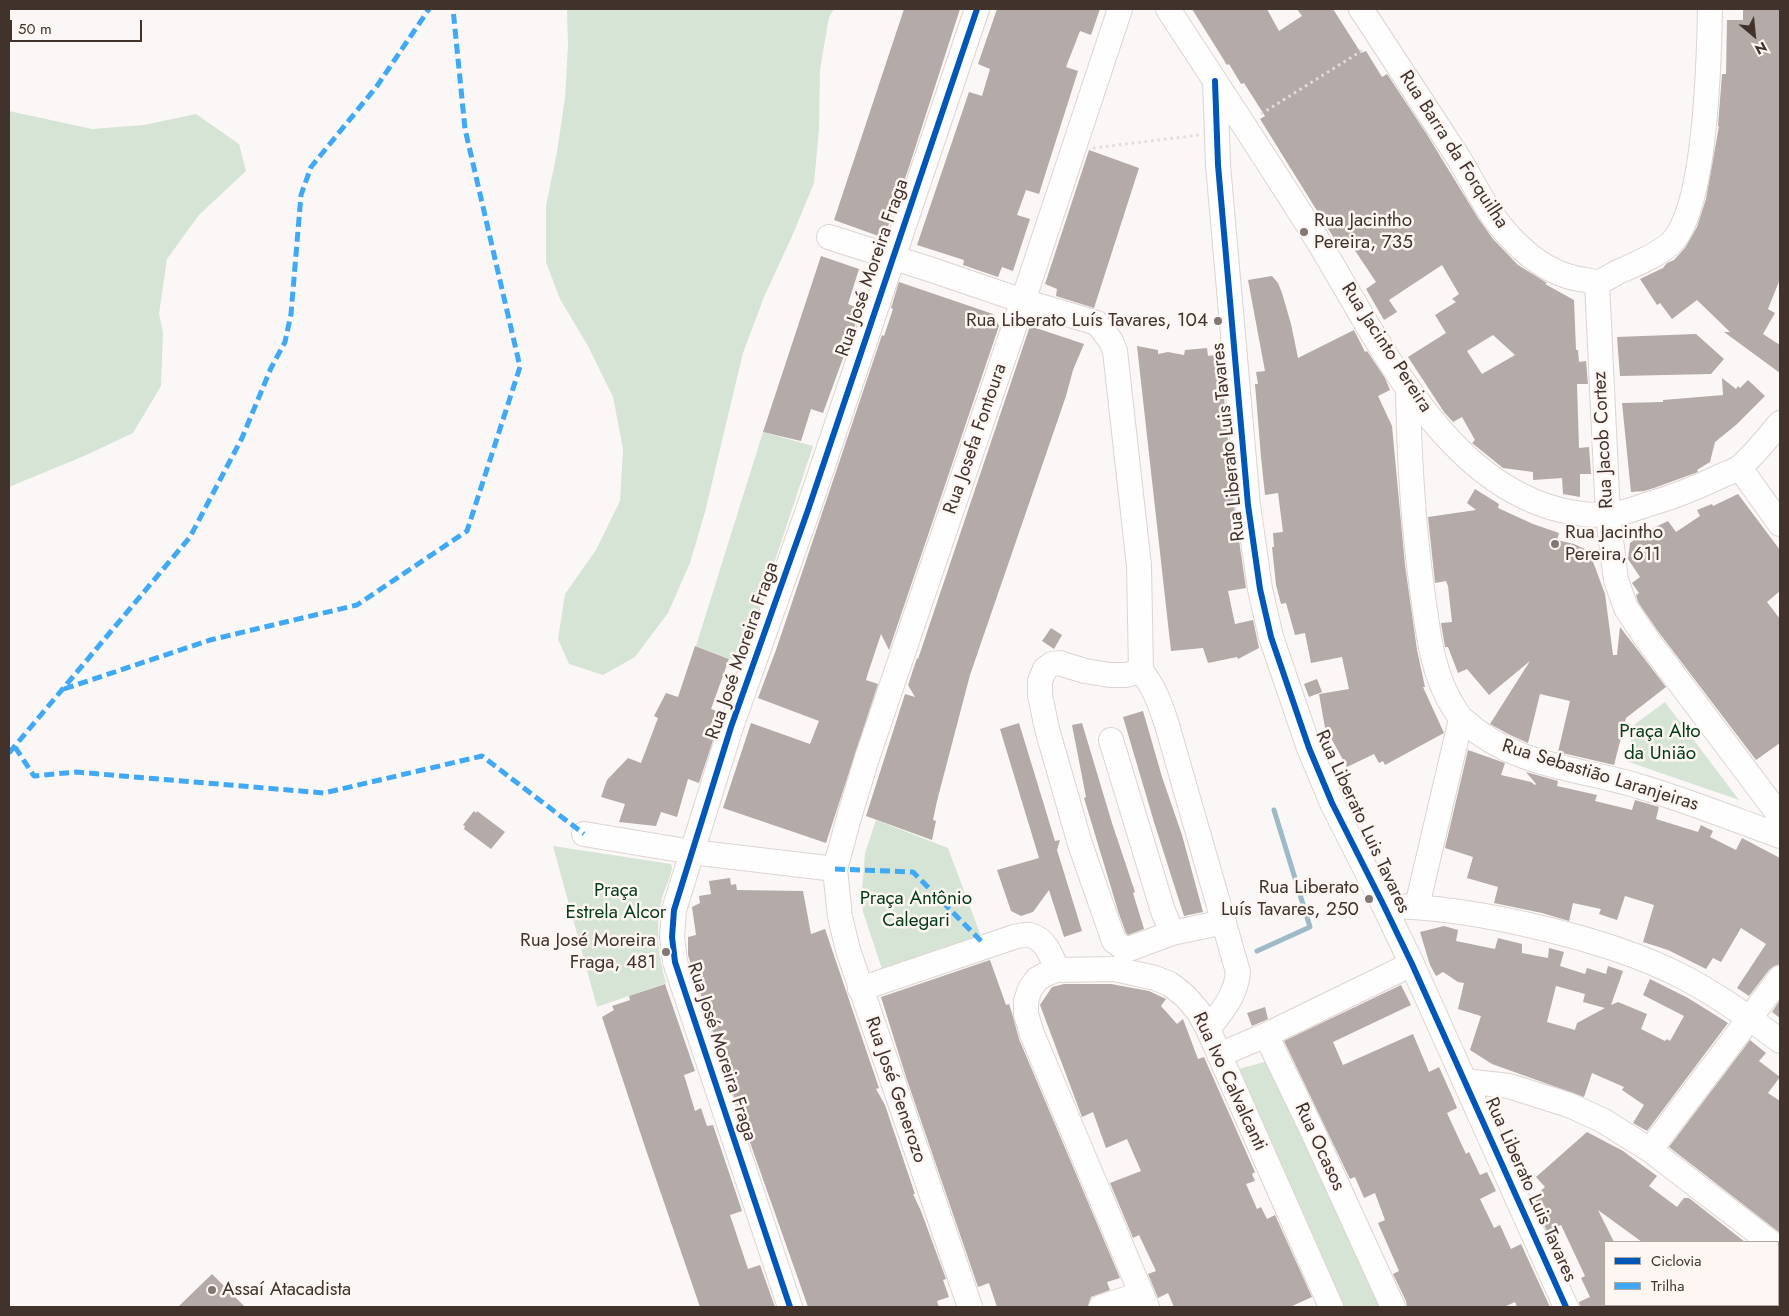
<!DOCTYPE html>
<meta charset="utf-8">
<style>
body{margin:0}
#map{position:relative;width:1789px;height:1316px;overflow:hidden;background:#fbf7f6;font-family:Jost,sans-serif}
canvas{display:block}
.frame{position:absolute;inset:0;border:10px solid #41322c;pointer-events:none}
.legend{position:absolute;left:1604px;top:1241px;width:175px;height:65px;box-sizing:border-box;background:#fef6f3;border:1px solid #b2a8a3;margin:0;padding:6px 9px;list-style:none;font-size:15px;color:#41322c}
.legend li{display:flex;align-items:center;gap:10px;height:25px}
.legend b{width:25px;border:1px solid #b2a8a3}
.north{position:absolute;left:1729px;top:10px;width:50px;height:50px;-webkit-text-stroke:4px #fef6f3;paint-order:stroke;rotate:152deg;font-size:14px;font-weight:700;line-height:20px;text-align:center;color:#41322c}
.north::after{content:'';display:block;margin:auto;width:18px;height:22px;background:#41322c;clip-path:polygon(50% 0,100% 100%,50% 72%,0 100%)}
.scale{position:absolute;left:10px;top:20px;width:132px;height:22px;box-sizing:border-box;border:2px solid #41322c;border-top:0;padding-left:6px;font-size:15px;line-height:18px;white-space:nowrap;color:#41322c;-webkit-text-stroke:4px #fef6f3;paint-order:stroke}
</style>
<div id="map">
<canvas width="1789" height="1316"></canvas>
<div class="frame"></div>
<ul class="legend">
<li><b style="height:6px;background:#0057b8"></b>Ciclovia</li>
<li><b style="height:6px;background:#3fa9f5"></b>Trilha</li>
</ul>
<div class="north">N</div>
<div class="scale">50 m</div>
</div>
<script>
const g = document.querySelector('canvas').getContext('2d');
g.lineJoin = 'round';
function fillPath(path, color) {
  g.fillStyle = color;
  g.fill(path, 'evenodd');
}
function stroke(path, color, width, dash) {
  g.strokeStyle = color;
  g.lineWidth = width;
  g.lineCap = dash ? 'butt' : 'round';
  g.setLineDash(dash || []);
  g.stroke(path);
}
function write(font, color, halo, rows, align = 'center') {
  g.font = font + ' Jost,sans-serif';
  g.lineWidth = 5;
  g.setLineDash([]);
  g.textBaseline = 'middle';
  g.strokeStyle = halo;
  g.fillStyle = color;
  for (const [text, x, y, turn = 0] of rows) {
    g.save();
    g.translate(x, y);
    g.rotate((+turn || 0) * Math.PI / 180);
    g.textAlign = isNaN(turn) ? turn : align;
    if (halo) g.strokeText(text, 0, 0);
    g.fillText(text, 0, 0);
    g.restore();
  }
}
fillPath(new Path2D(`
 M567,9H834L829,17L820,70L819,129L814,183L793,234L764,297L743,353L705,512L690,563L668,613L635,657L603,675L569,664L558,639L565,594L596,550L620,501L623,449L613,397L588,346L560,299L546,262V206L557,152L565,98L568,46Z
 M9,111L92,129L144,125L196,114L239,144L246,171L199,215L167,259L159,314L163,332L161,386L133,433L84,456L9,487Z
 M763,432L813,446L741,663L696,646Z
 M1665,702L1739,800L1626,761L1635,724Z
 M876,820L948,848L984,944L885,978L863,912L862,891L865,853Z
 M553,846L671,864L672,868C670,879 665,888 662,898C655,926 658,956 666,983L597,1007Z
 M1268,1061L1381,1307H1342L1235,1070Z`), '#d6e4d6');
stroke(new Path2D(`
 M1257,951L1310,927L1274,810`), '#9ebac8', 5);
fillPath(new Path2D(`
 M904,9H960L908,170L884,238L834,220Z
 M997,9H1100L1091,35L1080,31L1066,67L1078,71L1039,194L1026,190L1017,215L1030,219L1013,271L1002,267L998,277L963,265L964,260L917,245L969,92L982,96L990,69L978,64Z
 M1192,9H1267L1279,31L1302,16L1297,9H1333L1361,53L1366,51L1382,77L1387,74L1426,133L1478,218L1493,239L1518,265L1547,283L1545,284L1574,300L1576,350H1578L1579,362L1586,361L1588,384H1577L1579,448L1589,447L1591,474H1580V497L1563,494L1562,478L1533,480V472L1503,468L1472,443L1475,440L1462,417L1453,422L1444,412L1408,357L1446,333L1435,315L1456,302L1452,299L1459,294L1442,265L1389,300L1397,312L1384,320L1366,289L1376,282L1346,237L1337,243L1260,119L1265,116L1244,83L1241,84L1229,64L1227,65ZM1493,335L1515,355L1482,374L1467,351Z
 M1743,9H1780V279L1768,309L1775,313L1763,334L1780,345V373L1724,332H1730L1697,300L1672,319L1660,303L1657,305L1640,279L1663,268L1667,263L1674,260L1685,248L1697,227L1706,199L1719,126H1718L1722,74H1726L1727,20H1743Z
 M1089,150L1139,168L1094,308L1056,296L1057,289L1045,284Z
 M821,256L859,269L848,304L861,309L823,413L811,409L801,441L763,432Z
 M1272,276L1278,283L1282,293L1291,324L1298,358L1354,330L1365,352L1367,351L1385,378L1390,390L1378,396L1392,426L1405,565L1417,650L1425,687H1423L1444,733L1385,765L1383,761L1379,763L1374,754L1347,767L1331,738L1327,739L1319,694L1349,689L1342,657L1311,663L1305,633L1295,635L1286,603L1281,604L1276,585L1272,547H1274L1273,533L1283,532L1278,493L1265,495L1261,457L1255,384H1258L1256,372L1265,371L1248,280Z
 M899,282L993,314L999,326L889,650L881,634L868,673L866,680L878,684L826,843L723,808L751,723L810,744L819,721L758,698L776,650L882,335L884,336L893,309L891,308Z
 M1030,326L1084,344L1073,370L1066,396L970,675L937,801L933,820L936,821L932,840L866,816L905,694L915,697L908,685L917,658L918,659Z
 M1696,334L1724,359L1711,374L1620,376L1617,337Z
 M1137,346L1158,350V354L1168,352L1184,355L1185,350L1207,348L1208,356L1220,354L1234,506L1246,588L1228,591L1235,624L1253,620L1259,648L1238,659L1237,657L1208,663L1203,648L1171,651Z
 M1722,378L1736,389L1738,386L1740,388L1748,380L1765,396L1736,425L1715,442L1710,462L1697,470L1698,472L1654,488L1644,491L1631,492L1622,403L1663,402V400L1723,395Z
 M1475,489L1499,504L1498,508L1533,524L1559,533L1557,540L1574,544L1589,551L1605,594L1613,655H1617L1620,627L1666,687L1626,718L1614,765L1558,752L1570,701L1540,694L1528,743L1510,735L1490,724L1530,661L1489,695L1467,669L1458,673L1448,647H1445L1441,623L1452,622L1448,586L1446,581L1435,583L1428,517L1476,510L1467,503Z
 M1738,494L1780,550V591L1767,602L1780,619V743L1756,760L1657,630L1638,602L1636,595L1639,593L1632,583L1640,577L1628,559L1630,543L1645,532L1668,521L1676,532L1700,516L1697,510L1712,504L1713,506Z
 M1051,628L1062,635L1054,649L1042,641Z
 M695,646L729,659L711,709L722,713L699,783L688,779L677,817L661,812L656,826L619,822L625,804L601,797L607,780L628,758L641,763L658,718L654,716L666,693L678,697Z
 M1317,679L1322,692L1309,697L1304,684Z
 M1143,711L1162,777L1182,835L1203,912L1184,916L1154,822L1123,717Z
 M1019,723L1055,841L1060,840L1057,850L1082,931L1064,937L1049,890L1033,912L1021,916L1011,911L997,870L1039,858L1000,729Z
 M1082,723L1112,823L1135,892L1133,893L1144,929L1128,935L1126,933L1119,914L1084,798L1086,797L1072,725Z
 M1468,750L1505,763L1501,775L1531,782L1535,785L1536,784L1526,772L1558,781L1557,786L1597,795L1595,801L1632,810L1635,800L1659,807L1656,819L1698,832L1701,825L1713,831L1710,837L1736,850L1742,838L1780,858V964L1774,966L1769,970L1749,996L1737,988L1766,944L1741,928L1721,962L1713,958L1706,969L1668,950L1643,942L1654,905L1625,896L1617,920L1599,914L1601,909L1573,903L1569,921L1542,913L1494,903L1498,887L1467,878L1473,857L1445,848Z
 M474,811L476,813L477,811L505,832L491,849L464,829L465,826L463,825Z
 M730,878L731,885L736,884L737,890L803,891L811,934L825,929L879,1088L876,1089L885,1105L915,1194H913L921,1211L946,1279L943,1280L949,1297L937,1301L939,1307H808L734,1097L688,955V937L696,935L692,907L700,903L699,896L711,894L709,881Z
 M1444,926L1458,930L1456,941L1495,949L1498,938L1522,944V953L1548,958L1549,948L1564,952L1560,966L1585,974L1587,968L1606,974L1608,966L1623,971L1611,1005L1618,1002L1647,1014L1641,1029L1665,1041L1667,1039L1670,1041L1684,1016L1643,995L1650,979L1688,998L1728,1023L1647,1131L1633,1123L1644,1105L1622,1090L1624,1087L1592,1073L1584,1097L1492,1064L1470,1050L1481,1016L1458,1009L1464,983L1458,982L1443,972L1436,976L1430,965L1420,932ZM1556,986L1585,994L1583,1002L1605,1008L1577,1023L1575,1030L1547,1022Z
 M990,960L1006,1005L1009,1004L1012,1013L1019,1039L1120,1278L1107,1282L1110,1290L1091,1297L1088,1307H997L989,1283L978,1287L906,1077L881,997Z
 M665,984L695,1071L684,1075L695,1111L701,1108L707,1126L713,1125L742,1211L730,1215L748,1269L760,1265L775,1307H700L645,1147L602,1017L614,1010L612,1006L630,1000L629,996Z
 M1064,984H1111L1149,991L1166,999L1161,1006L1177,1024L1183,1019L1198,1059L1204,1057L1255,1172L1252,1174L1255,1181L1246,1184L1257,1209L1261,1207L1267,1219L1275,1215L1312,1297L1290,1307H1174L1168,1293L1158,1298L1148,1274L1156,1271L1139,1235L1133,1238L1110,1183L1141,1171L1127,1139L1106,1148L1093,1112L1082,1117L1040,1005L1052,987Z
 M1401,985L1411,1005L1333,1042L1343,1065L1413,1034L1429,1072L1439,1067L1453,1098L1457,1108L1447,1113L1466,1154L1469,1152L1480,1175L1487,1172L1496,1191L1480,1199L1494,1228L1500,1225L1511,1249L1521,1244L1550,1307H1517L1515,1302L1504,1307H1407L1406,1301L1393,1274L1399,1271L1378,1223L1385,1220L1375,1193L1364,1198L1355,1177L1350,1179L1284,1041Z
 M1780,1000V1018L1772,1012Z
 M1265,1007L1268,1019L1252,1026L1247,1013Z
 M1750,1040L1766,1053L1759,1061L1780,1077L1768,1093L1780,1101V1233L1669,1147Z
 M1587,1132L1623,1151L1657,1176L1649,1186L1677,1207L1684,1198H1689L1745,1242H1642L1598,1210L1614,1242H1605V1307H1580L1579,1302L1590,1297L1581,1278L1585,1276L1561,1225L1547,1231L1543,1223L1546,1220L1534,1197L1545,1187L1536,1177Z
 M212,1274L245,1307H178Z`), '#b4aaa7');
const minor = new Path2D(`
 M1168,9C1217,84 1267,160 1315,236C1381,343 1457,518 1606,515C1620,515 1636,508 1649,504C1674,497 1698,487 1721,476C1727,473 1736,471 1741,466C1755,454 1768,437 1780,423
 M1361,9C1393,58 1426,108 1458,157C1475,185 1489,216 1512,239C1532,260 1556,277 1586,280C1589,281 1594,282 1597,282C1604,281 1612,275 1618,272C1634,265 1661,254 1673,241C1706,203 1709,61 1710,9
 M1215,81L1218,165L1248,505L1260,589L1271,637L1309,748L1332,803L1384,906L1412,964L1566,1307
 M829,237L932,270L1023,301L1097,323L1111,341L1115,351L1139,566L1141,671C1154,686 1161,706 1167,725L1238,972C1236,996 1222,1011 1208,1029
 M1597,282L1608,516L1616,580L1626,608L1646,638L1780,816
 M1408,389C1409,456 1413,522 1422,589C1428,630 1431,672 1454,708C1457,712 1459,717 1463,720C1515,767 1575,767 1638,786C1686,800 1733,819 1780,836
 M1740,468L1780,524
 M1141,671L1126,675H1110L1085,671L1059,663L1052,664L1045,669L1040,681V695L1047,729L1080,844L1114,941L1122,947L1129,949L1172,933
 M1111,740L1163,911L1172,933L1224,922
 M584,834L692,852L835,869
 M1384,906C1439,906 1493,916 1546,929C1594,941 1641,955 1685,978C1719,996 1750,1018 1780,1041
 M1417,906L1461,719
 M860,989L1014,937C1019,936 1026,934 1030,935C1046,939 1052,957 1057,970
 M1266,1035L1412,964
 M1219,1055L1266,1035L1312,1130L1393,1307
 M1464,1081L1509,1086L1569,1105L1602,1120L1650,1150L1770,1242
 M1650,1150L1780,978
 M790,1307L675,962L672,937L674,910L731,727L808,510L977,9
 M970,1307L848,950L840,917L835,869L850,814L867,758L1023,301L1120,9
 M1101,1307L1141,1294
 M1147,1307L1032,1034L1026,1014V1001L1030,989L1037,979L1048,973L1057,970L1115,969L1155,978L1170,984L1185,996L1198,1011L1208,1029L1331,1307`);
stroke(minor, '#dcd4d0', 26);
stroke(new Path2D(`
 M1261,114L1363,50
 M1093,148L1199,135`), '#e0dedd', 3, [2.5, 4]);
stroke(minor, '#fefefe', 24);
stroke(new Path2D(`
 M64,689L210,640L357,605L467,531L520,367L465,129L453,9
 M15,747L34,776L76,772L324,793L482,756L584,834
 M9,753L190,537L242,438L271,368L285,342L291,314L301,195L311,167L377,86L429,9
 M835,869L913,872L984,944`), '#3fa9f5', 5, [10, 5]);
stroke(new Path2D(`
 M1215,81L1218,165L1248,505L1260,589L1271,637L1309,748L1332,803L1384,906L1412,964L1566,1307
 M790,1307L675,962L672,937L674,910L731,727L808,510L977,9`), '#0057b8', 6);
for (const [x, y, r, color] of [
 [1304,232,5,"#827773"],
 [1218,321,5,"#827773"],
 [1555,544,5,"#827773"],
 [1369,899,5,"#827773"],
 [666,952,5,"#827773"],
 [212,1290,5,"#827773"]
]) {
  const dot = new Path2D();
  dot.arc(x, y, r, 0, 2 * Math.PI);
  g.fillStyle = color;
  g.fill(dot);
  stroke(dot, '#fef6f3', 2);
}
write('19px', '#41322c', '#fef6f3', [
 ["Rua Barra da Forquilha",1453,150,57],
 ["Rua José Moreira Fraga",873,268,-71],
 ["Rua Jacinto Pereira",1386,348,57],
 ["Rua Josefa Fontoura",976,439,-71],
 ["Rua Jacob Cortez",1604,440,-93],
 ["Rua Liberato Luis Tavares",1229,442,-96],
 ["Rua José Moreira Fraga",743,651,-71],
 ["Rua Sebastião Laranjeiras",1600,776,17],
 ["Rua Liberato Luis Tavares",1362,822,65],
 ["Rua José Moreira Fraga",721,1052,72],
 ["Rua Ivo Calvalcanti",1229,1082,65],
 ["Rua José Generozo",895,1090,71],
 ["Rua Ocasos",1319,1147,65],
 ["Rua Liberato Luis Tavares",1530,1190,66]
]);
write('19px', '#41322c', '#fef6f3', [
 ["Rua Jacintho",1314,221],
 ["Pereira, 735",1314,243],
 ["Rua Liberato Luís Tavares, 104",1208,321,"right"],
 ["Rua Jacintho",1565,533],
 ["Pereira, 611",1565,555],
 ["Rua Liberato",1359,888,"right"],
 ["Luís Tavares, 250",1359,910,"right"],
 ["Rua José Moreira",656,941,"right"],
 ["Fraga, 481",656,963,"right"],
 ["Assaí Atacadista",222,1290]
], 'left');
write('19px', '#003b17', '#fef6f3', [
 ["Praça Alto",1660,732],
 ["da União",1660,754],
 ["Praça",616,891],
 ["Estrela Alcor",616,913],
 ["Praça Antônio",916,899],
 ["Calegari",916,921]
]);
</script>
